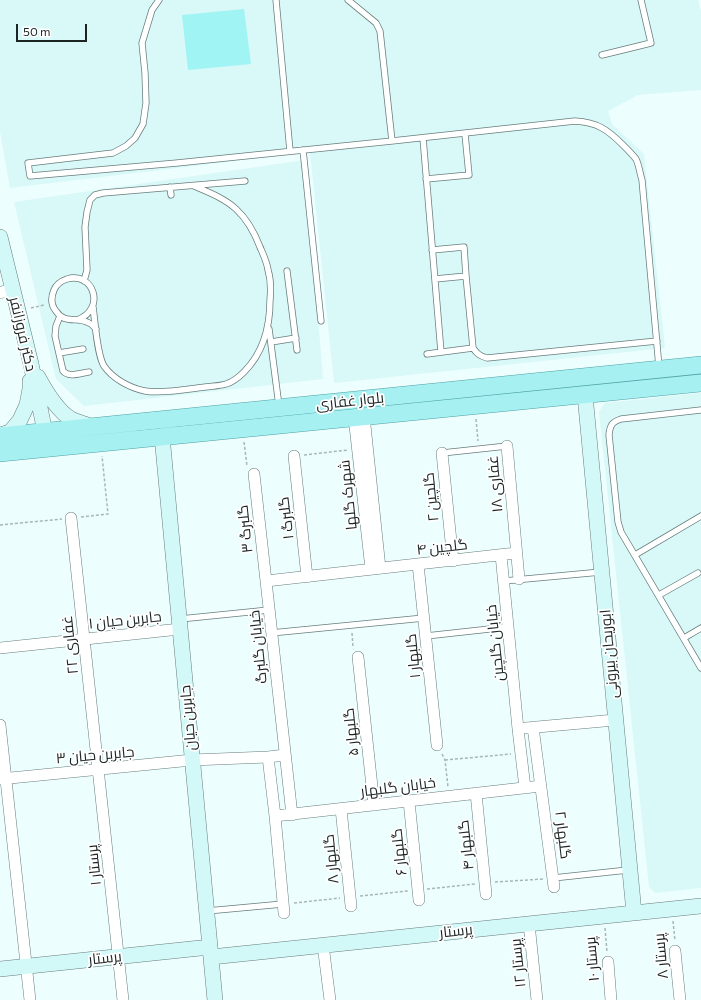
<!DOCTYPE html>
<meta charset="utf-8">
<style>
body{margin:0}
#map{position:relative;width:701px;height:1000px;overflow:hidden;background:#edfefe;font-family:Commissioner,sans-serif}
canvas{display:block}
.scale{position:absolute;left:16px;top:24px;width:71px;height:18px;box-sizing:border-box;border:2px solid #1c2424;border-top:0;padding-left:5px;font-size:12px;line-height:14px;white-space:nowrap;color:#1c2424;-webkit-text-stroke:3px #fff;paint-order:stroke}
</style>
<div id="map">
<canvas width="701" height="1000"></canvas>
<div class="scale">50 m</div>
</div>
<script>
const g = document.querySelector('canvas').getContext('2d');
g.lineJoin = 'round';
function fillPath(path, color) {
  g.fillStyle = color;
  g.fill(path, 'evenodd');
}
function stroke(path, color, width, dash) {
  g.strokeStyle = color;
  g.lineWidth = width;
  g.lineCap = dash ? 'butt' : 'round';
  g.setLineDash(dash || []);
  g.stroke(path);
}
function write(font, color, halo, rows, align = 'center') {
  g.font = font + ' Commissioner,Cairo,sans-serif';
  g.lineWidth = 3.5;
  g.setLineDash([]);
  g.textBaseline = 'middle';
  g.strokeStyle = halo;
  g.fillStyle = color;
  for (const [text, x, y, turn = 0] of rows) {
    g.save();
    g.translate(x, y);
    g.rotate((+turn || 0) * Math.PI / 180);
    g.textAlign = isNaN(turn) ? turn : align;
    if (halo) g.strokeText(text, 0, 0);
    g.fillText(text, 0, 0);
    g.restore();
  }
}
fillPath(new Path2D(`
 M0,0H698L701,11V90L638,95L608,111L612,124L644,154L665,348L334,383L310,152L10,188L0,132Z
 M305,160L323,379L84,406L56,379L14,202Z
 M701,393V888L655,893L649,887L599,412L605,403Z`), '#d9f8f8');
fillPath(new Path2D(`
 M244,9L251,64L188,70L182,15Z`), '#a0f4f4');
const lane = new Path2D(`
 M159,0L152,10L142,43L145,73L146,103L143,124L135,138L126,146L113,153L28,163L30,176L177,163L392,141
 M276,0L290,151
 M348,0L376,23L380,31L392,141L575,121C597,122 608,130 623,145C628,150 632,154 636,159C639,165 640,174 642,180L659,367
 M602,55L651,43L641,0
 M423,138L441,352
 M303,150L321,321
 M426,179L469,175L465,134
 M170,187L171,195
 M432,250L464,247L466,276L435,279
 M287,271L297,350
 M466,276L473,348C477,354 480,356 487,358L657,341
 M84,281L87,270L85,227L87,212L90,200L95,195L103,193L245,181
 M93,307C95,321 97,355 104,366C113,379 130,388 145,391C161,394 189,389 205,387C212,386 220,386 226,384C233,382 239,377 244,372C263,353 270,327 270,300C271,290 271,280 268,270C267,262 263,254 260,247C255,234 247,219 236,209C224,198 208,192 194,186
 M60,316L56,326L55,336L63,371C69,378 80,373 89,372
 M77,320C107,309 93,271 67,279C61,281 56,285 54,290C51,297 51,305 56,311C65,325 77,316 89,323C92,324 94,327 96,329
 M269,329L279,406
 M271,342L296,338
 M59,353L83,349
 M427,354L473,348
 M701,410L621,419C612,422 610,425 609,435L618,522L621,532L701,668
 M442,453L507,446
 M635,555L701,516
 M504,581L601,572
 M659,595L698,573
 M180,619L269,610
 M271,633L424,618
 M426,636L508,627
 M684,638L701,628
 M553,878L628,870
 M207,911L283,904`);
const street = new Path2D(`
 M0,293L13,288
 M364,416L380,568
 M354,417L371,569
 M507,446L519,579
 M442,453L453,561
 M294,456L307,577
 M254,474L266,581
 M71,518L123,1000
 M501,555L518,729L525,788
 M418,564L437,745
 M0,648L180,629
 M358,657L374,805
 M0,725L30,1000
 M533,727L554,887
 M526,728L615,720
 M268,757L275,816L284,913
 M0,779L192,760L268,757L285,755
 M476,793L486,894
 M409,801L419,900
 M341,809L351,906
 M292,815L266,581L516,553
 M275,816L541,786
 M529,924L537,1000
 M323,945L330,1000
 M675,951L680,1000
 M608,962L611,1000`);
const secondary = new Path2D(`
 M0,237L31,364L45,432
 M38,377C45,390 58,411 71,419C77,422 85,424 92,427
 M585,395L634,913
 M0,435L10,432L20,420L27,405L30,389V381
 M162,436L215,1000
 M211,957L701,906
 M0,969L210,947`);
const primary = new Path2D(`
 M0,436L701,365
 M0,453L701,383`);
stroke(lane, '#697d7d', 7);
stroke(street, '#697d7d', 12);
stroke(secondary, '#697d7d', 16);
stroke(primary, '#4fa2a3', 18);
stroke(new Path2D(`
 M31,308L44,305
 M476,419L478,441
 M244,442L247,466
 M304,455L348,450
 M81,517L108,514L102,456
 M0,525L62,519
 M352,633L353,647
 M442,754L445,760L448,787
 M445,760L511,754
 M495,882L543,879
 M427,889L475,884
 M360,896L408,891
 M294,903L340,898
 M673,921L675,941
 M605,928L607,952`), '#a8b6b6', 1.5, [3, 2]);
stroke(lane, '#fff', 5.5);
stroke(street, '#fff', 11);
stroke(secondary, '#d3f8f8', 15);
stroke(primary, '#a6f0f1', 17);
write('15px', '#1c2424', '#fff', [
 ["دکتر فروزانفر",23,334,77],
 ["بلوار غفاری",350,401,-6],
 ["غفاری ۱۸",495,484,-95],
 ["شهرک گلها",348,495,-96],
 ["گلچین ۲",431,497,-96],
 ["گلبرگ ۱",286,518,-97],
 ["گلبرگ ۳",245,529,-96],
 ["گلچین ۴",442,547,-6],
 ["جابربن حیان ۱",125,620,-6],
 ["خیابان گلچین",495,643,-96],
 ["غفاری ۲۲",70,645,-96],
 ["خیابان گلبرگ",258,647,-96],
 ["ابوریحان بیرونی",609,654,-95],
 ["گلبهار ۱",413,656,-96],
 ["جابربن حیان",188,718,-95],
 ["گلبهار ۵",351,732,-96],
 ["جابربن حیان ۳",95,755,-5],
 ["خیابان گلبهار",398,787,-7],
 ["گلبهار ۲",563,835,83],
 ["گلبهار ۴",466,845,-96],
 ["گلبهار ۶",399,852,-96],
 ["گلبهار ۸",331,859,-96],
 ["پرستار ۱",94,865,-96],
 ["پرستار",456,931,-6],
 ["پرستار ۸",661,956,-95],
 ["پرستار",105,958,-6],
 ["پرستار ۱۰",592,959,-95],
 ["پرستار ۱۲",518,963,-96]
]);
</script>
